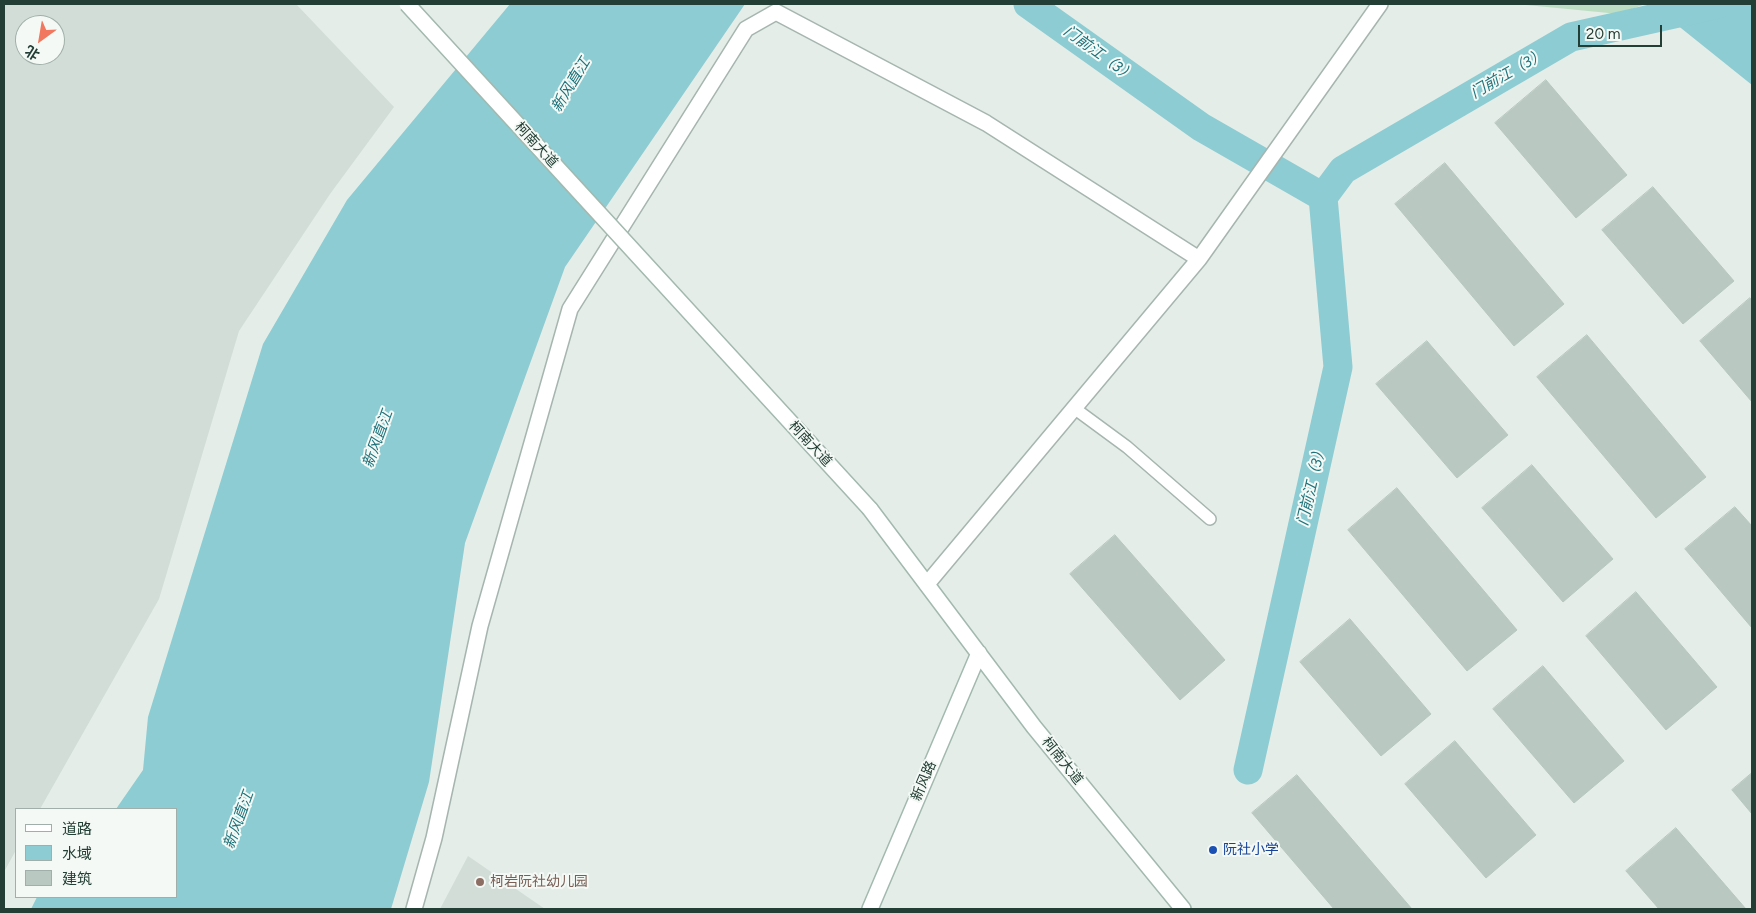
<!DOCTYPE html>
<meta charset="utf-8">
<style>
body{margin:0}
#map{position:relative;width:1756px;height:913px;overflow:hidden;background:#e4ede8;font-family:Figtree,"Noto Sans SC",sans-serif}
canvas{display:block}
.frame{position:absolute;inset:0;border:5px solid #233f35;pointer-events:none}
.legend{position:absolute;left:15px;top:808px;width:162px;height:90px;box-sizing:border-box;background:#f4f9f6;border:1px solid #a0afa9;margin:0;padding:6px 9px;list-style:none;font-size:15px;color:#233f35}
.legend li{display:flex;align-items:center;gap:10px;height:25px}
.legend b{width:25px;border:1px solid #a0afa9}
.north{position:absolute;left:15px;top:15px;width:50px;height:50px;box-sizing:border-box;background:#f4f9f6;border:1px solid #a0afa9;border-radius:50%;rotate:212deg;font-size:14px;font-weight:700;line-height:20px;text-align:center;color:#233f35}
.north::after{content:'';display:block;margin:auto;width:18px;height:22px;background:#f1785e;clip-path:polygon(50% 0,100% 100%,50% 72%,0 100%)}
.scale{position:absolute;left:1578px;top:25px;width:84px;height:22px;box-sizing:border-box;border:2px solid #233f35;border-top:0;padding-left:6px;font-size:15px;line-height:18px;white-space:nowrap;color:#233f35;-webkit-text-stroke:4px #f4f9f6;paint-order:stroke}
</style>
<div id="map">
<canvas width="1756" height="913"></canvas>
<div class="frame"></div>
<ul class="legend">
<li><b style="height:6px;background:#fff"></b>道路</li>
<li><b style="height:14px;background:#8cccd2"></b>水域</li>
<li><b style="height:14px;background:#b9c8c1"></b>建筑</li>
</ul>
<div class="north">北</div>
<div class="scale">20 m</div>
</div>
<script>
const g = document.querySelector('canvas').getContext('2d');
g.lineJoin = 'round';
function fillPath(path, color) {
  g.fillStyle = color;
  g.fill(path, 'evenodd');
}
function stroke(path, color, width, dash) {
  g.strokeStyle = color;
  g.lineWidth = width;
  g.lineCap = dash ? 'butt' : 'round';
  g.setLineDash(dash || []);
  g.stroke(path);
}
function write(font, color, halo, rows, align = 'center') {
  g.font = font + ' Figtree,"Noto Sans SC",sans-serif';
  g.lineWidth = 4;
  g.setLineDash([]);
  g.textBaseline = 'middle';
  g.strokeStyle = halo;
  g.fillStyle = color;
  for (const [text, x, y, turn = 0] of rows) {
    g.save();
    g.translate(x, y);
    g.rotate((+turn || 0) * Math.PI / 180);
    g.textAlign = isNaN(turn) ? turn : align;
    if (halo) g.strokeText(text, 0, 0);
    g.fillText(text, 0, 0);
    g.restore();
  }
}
fillPath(new Path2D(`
 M4,4H296L394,107L330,194L239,331L159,599L40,809H16V850L4,872ZM25,25H55V55H25Z
 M468,856L545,909H440Z`), '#d2ddd7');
fillPath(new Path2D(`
 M1516,4H1645L1619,14Z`), '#bddec3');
fillPath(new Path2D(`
 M510,4H745L565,267L465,543L429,782L391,909H31L37,897H176V809H116L143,770L148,717L263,344L347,200Z
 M1651,4H1752V85Z`), '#8cccd2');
stroke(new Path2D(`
 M1028,4L1201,127L1323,197
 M1248,770L1338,367L1323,197L1343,170L1571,37L1718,4`), '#8cccd2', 29);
const building = new Path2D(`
 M1546,80L1627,175L1576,218L1495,123Z
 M1445,163L1564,304L1514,346L1395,204Z
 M1653,187L1734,281L1683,324L1602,230Z
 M1750,298L1752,301V402L1700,341Z
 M1587,335L1706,477L1656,518L1537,377Z
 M1427,341L1508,435L1457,478L1376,384Z
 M1532,465L1613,559L1563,602L1482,508Z
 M1397,488L1517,630L1467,671L1348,530Z
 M1735,507L1752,526V628L1685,549Z
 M1115,535L1225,660L1180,700L1070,574Z
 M1636,592L1717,687L1666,730L1586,636Z
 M1350,619L1431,714L1381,756L1300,662Z
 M1543,666L1624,761L1574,803L1493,709Z
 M1455,741L1536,835L1486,878L1405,784Z
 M1752,773V814L1732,790Z
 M1297,775L1412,909H1334L1252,813Z
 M1676,828L1746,909H1659L1626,871Z`);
fillPath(building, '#b9c8c1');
stroke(building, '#b6c7bf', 1);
const lane = new Path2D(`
 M1074,408L1127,447L1210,519`);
const street = new Path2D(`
 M927,584L1199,259L1380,4
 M414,909L434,838L480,626L570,309L746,29L776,12L986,123L1199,259`);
const secondary = new Path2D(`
 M870,509L1034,727L1183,909
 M870,909L979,653`);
stroke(lane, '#a6b5af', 14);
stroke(street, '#a6b5af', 18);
stroke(secondary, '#a2b9af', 18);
stroke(lane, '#fff', 11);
stroke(street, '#fff', 15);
stroke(secondary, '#fff', 15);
const secondaryBridge = new Path2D(`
 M407,4L870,509`);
stroke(secondaryBridge, '#a2b9af', 18, []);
stroke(secondaryBridge, '#fff', 15);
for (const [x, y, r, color] of [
 [1213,850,5,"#1a4fb4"],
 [480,882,5,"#8d6e63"]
]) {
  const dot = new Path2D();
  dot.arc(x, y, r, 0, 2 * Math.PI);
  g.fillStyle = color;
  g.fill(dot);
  stroke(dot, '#f4f9f6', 2);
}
write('14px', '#233f35', '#f4f9f6', [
 ["柯南大道",536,145,47],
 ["柯南大道",810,444,47],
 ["柯南大道",1062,761,51],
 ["新风路",924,781,-67]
]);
write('14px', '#164399', '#f4f9f6', [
 ["阮社小学",1223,850]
], 'left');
write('14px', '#785e54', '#f4f9f6', [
 ["柯岩阮社幼儿园",490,882]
], 'left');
write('italic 15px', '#1d727b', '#f4f9f6', [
 ["门前江（3）",1099,54,36],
 ["门前江（3）",1508,74,-30],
 ["新风直江",571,85,-59],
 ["新风直江",378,439,-70],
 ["门前江（3）",1312,485,-77],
 ["新风直江",239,820,-70]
]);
</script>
